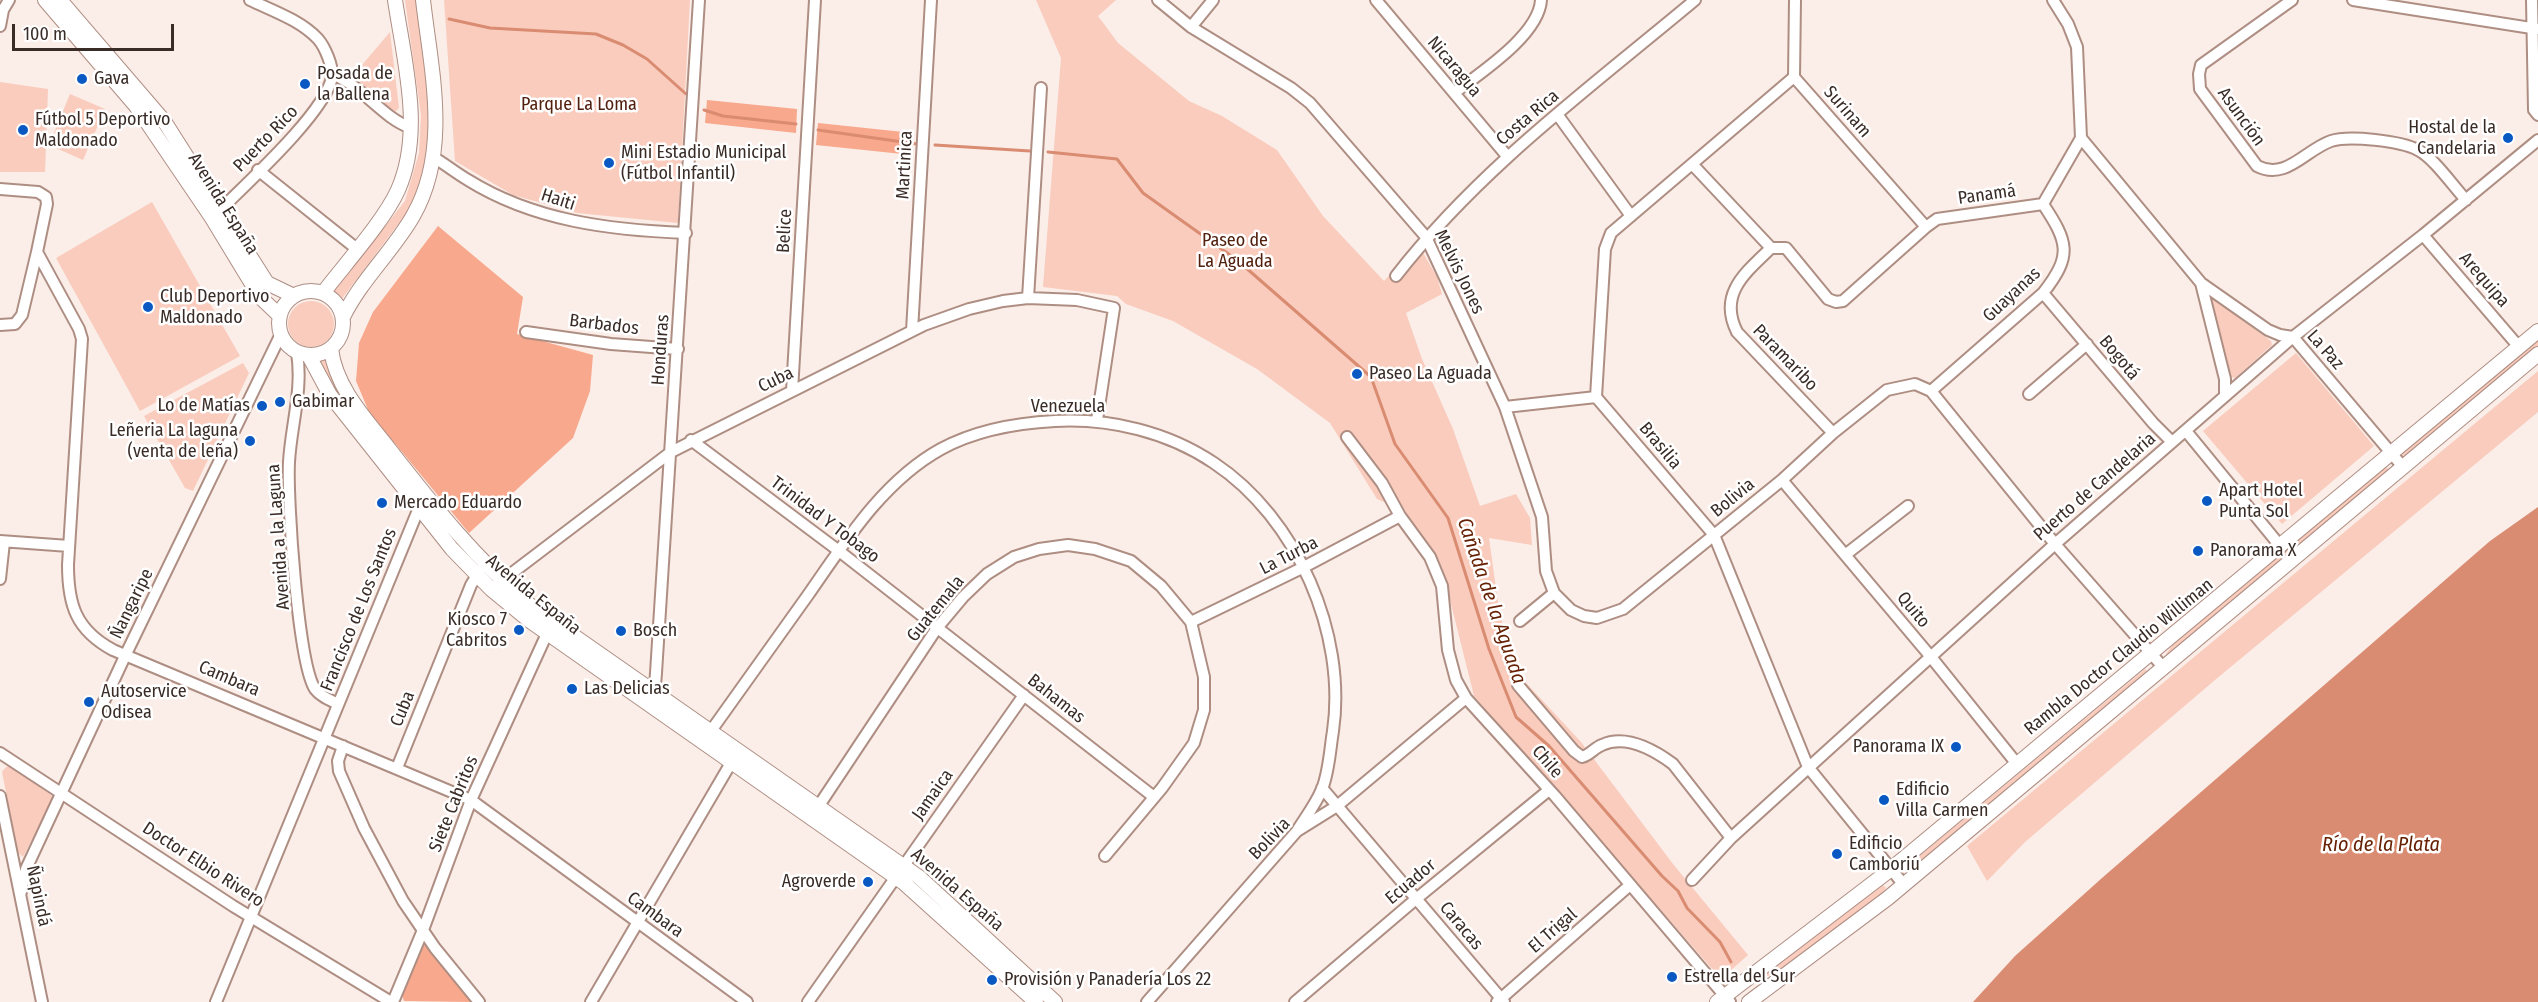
<!DOCTYPE html>
<meta charset="utf-8">
<style>
body{margin:0}
#map{position:relative;width:2538px;height:1002px;overflow:hidden;background:#fbede8;font-family:"Fira Sans Condensed",sans-serif}
canvas{display:block}
.scale{position:absolute;left:12px;top:24px;width:162px;height:27px;box-sizing:border-box;border:3px solid #392c27;border-top:0;padding-left:8px;font-size:18px;line-height:21px;white-space:nowrap;color:#392c27;-webkit-text-stroke:4px #fff;paint-order:stroke}
</style>
<div id="map">
<canvas width="2538" height="1002"></canvas>
<div class="scale">100 m</div>
</div>
<script>
const g = document.querySelector('canvas').getContext('2d');
g.lineJoin = 'round';
function fillPath(path, color) {
  g.fillStyle = color;
  g.fill(path, 'evenodd');
}
function stroke(path, color, width, dash) {
  g.strokeStyle = color;
  g.lineWidth = width;
  g.lineCap = dash ? 'butt' : 'round';
  g.setLineDash(dash || []);
  g.stroke(path);
}
function write(font, color, halo, rows, align = 'center') {
  g.font = font + ' "Fira Sans Condensed",sans-serif';
  g.lineWidth = 5;
  g.setLineDash([]);
  g.textBaseline = 'middle';
  g.strokeStyle = halo;
  g.fillStyle = color;
  for (const [text, x, y, turn = 0] of rows) {
    g.save();
    g.translate(x, y);
    g.rotate((+turn || 0) * Math.PI / 180);
    g.textAlign = isNaN(turn) ? turn : align;
    if (halo) g.strokeText(text, 0, 0);
    g.fillText(text, 0, 0);
    g.restore();
  }
}
fillPath(new Path2D(`
 M405,0H416L430,116L428,153L414,203L341,300L333,292L405,201L419,153L421,115Z
 M444,0H690L678,223L577,213L513,195L455,161Z
 M1036,0H1116L1098,16L1118,43L1189,101L1222,116L1277,150L1323,216L1384,281L1418,244L1437,277L1442,294L1406,313L1422,359L1453,429L1480,506L1516,494L1530,518L1532,545L1489,538L1499,610L1515,671L1581,742L1673,864L1748,955L1721,979L1474,696L1443,572L1405,511L1377,499L1330,423L1257,369L1173,321L1126,304L1117,296L1043,287L1061,58Z
 M390,32L399,108L395,112L351,78Z
 M0,82L48,89L45,172H0Z
 M70,94L105,109L83,160L49,145Z
 M152,202L240,356L140,411L56,258Z
 M2213,299L2271,341L2272,345L2235,378L2231,377L2211,301Z
 M288 324a23 23 0 1 1 46 0a23 23 0 1 1-46 0Z
 M2538,337V346L2412,453L2402,456L2406,447Z
 M2296,353L2374,446L2282,524L2203,431Z
 M327,356L414,489L332,393L319,360Z
 M243,363L249,373L193,491L185,488L144,416Z
 M2538,371V412L2215,680L2025,842L1987,881L1967,846Z
 M2386,467L2388,469L2387,472L2168,655L2166,654L2173,644Z
 M2145,669L2148,672L1923,863L1912,866L1918,857Z
 M11,766L52,796L51,802L23,857L18,852L2,772L6,767Z
 M1883,885L1886,888L1881,895L1774,975L1765,976L1769,969Z`), '#f9ccbd');
fillPath(new Path2D(`
 M707,100L797,109L796,133L705,123Z
 M818,123L913,133L912,155L816,145Z
 M438,226L523,297L517,334L593,355L590,391L573,438L469,533L369,412L356,381L359,343L373,312Z
 M425,945L427,947L471,1002L404,1001L402,995L422,946Z`), '#f8a88c');
fillPath(new Path2D(`
 M2538,507V1002H1973L2015,956L2102,878L2490,541Z`), '#d98c71');
stroke(new Path2D(`
 M449,19L490,28L596,34L623,45L647,59L686,94
 M704,110L723,116L796,124
 M818,130L917,144
 M935,145L1030,151
 M1048,152L1117,159L1143,193L1237,260L1371,377L1395,444L1448,518L1489,649L1516,717L1549,746L1662,876L1678,891L1687,908L1720,942L1731,962`), '#d98c71', 3);
const minor = new Path2D(`
 M1158,0L1191,27L1291,88L1310,103L1426,237L1505,407L1542,517L1546,571L1554,593L1571,610L1584,616L1597,618L1623,609L1782,480L1833,433L1887,390L1915,384L1931,391L2055,544L2163,667
 M1376,0L1507,156
 M1795,0L1794,77L1926,227
 M2292,0L2201,65L2199,74L2200,89L2257,166C2286,181 2305,150 2331,141C2349,135 2401,141 2418,150C2434,158 2453,186 2466,200
 M2353,0L2538,29
 M2532,0L2534,110L2538,115
 M0,26L3,10L9,0
 M1191,27L1213,0
 M332,74C363,86 381,117 411,128
 M1794,77L1611,233L1605,249L1596,397L1714,535L1808,767L1904,885
 M1454,93C1480,73 1539,35 1541,0
 M1557,114L1631,216
 M2081,138L2201,283L2268,330L2280,335L2293,337L2403,467
 M433,157C445,164 456,173 468,180C534,221 610,230 686,233
 M1692,164L1771,248C1745,273 1718,294 1737,332L1833,433
 M258,170L357,249
 M0,189L38,192L46,197L47,204L37,252L79,329L82,339L68,565C68,605 76,630 113,650L471,800L747,1002
 M217,213C245,185 326,112 332,77C333,66 325,47 318,39C300,20 273,11 250,0
 M2423,235L2519,347
 M1771,248H1786L1828,299L1836,302L1843,301L1926,227L1937,219L2043,204L2081,138L2077,47L2068,24L2053,0
 M1396,276C1480,168 1591,87 1695,0
 M2201,283L2225,379V396
 M2043,293L2153,423L2172,442
 M1028,298L1041,88
 M0,325L15,324L22,315L37,252
 M912,331L931,0
 M526,332L611,344L678,349
 M297,353C303,389 291,426 289,462C287,499 298,663 315,689C321,697 330,700 338,704
 M792,391L815,0
 M1931,391L2043,293C2073,255 2068,242 2043,204
 M2029,394L2087,344
 M1505,407L1596,397
 M2186,431L2281,547
 M1347,437L1382,483L1400,516L1430,557L1442,586L1448,650L1456,680L1466,698L1555,796L1730,1002
 M691,440L839,551L1154,797
 M1782,480L1931,657L2017,764
 M0,541L69,546
 M1845,555L1908,506
 M0,579L4,542
 M491,589L671,452L924,325L969,309L1003,301L1028,298L1077,300L1114,308L1097,420
 M1520,621L1554,593
 M1191,622L1302,568L1400,516
 M1518,685L1574,751L1582,757C1590,755 1594,748 1602,745C1626,734 1654,750 1673,764L1731,838
 M648,695L655,685L656,673L699,0
 M708,735C741,689 774,642 808,595C845,542 883,481 941,449C976,430 1017,423 1055,421C1110,418 1168,432 1214,463C1297,518 1347,634 1333,731C1330,749 1329,772 1322,789C1316,804 1305,818 1297,831
 M343,746L338,761L339,771L364,828L403,901L435,948L479,1002
 M0,753L233,906L391,1002
 M397,768L471,585L480,570
 M1322,788L1504,1002
 M0,796L42,1002
 M814,813L937,628L963,597L987,574L1014,557L1039,549L1068,545L1095,549L1131,561L1161,586L1191,622L1204,677V710L1194,743L1162,788L1105,856
 M1692,880L1731,838L2055,544L2293,337L2423,235L2538,140
 M21,892L26,869L126,654L281,334
 M216,1002L421,503
 M393,1002L423,930L471,800L550,627
 M591,1002L735,756
 M808,1002L1024,695
 M1147,1002L1297,831L1337,806L1466,698
 M1295,1002L1416,899L1549,790
 M1497,1002L1630,885`);
const major = new Path2D(`
 M45,0L136,106L212,218L260,297L280,316
 M60,0L164,121L267,283L294,296
 M279 323a32 32 0 1 1 64 0a32 32 0 1 1-64 0Z
 M323,293C345,264 384,221 398,190C424,131 404,61 395,0
 M343,317C361,280 393,251 413,216C451,150 431,70 423,0
 M331,349C336,389 367,420 390,450C436,509 474,557 531,606L919,877L1055,1002
 M309,356L330,395L452,549L491,589L530,621L904,883L1036,1002
 M1717,1002L1890,870L2538,331
 M1749,1002L1888,898L2538,354`);
stroke(minor, '#ae8e83', 14);
stroke(major, '#ae8e83', 16);
stroke(minor, '#fff', 10);
stroke(major, '#fff', 14);
for (const [x, y, r, color] of [
 [82,79,6,"#0a59c3"],
 [305,84,6,"#0a59c3"],
 [23,130,6,"#0a59c3"],
 [2508,138,6,"#0a59c3"],
 [609,163,6,"#0a59c3"],
 [148,307,6,"#0a59c3"],
 [1357,374,6,"#0a59c3"],
 [280,402,6,"#0a59c3"],
 [262,406,6,"#0a59c3"],
 [250,441,6,"#0a59c3"],
 [2207,501,6,"#0a59c3"],
 [382,503,6,"#0a59c3"],
 [2198,551,6,"#0a59c3"],
 [519,630,6,"#0a59c3"],
 [621,631,6,"#0a59c3"],
 [572,689,6,"#0a59c3"],
 [89,702,6,"#0a59c3"],
 [1956,747,6,"#0a59c3"],
 [1884,800,6,"#0a59c3"],
 [1837,854,6,"#0a59c3"],
 [868,882,6,"#0a59c3"],
 [1672,977,6,"#0a59c3"],
 [992,980,6,"#0a59c3"]
]) {
  const dot = new Path2D();
  dot.arc(x, y, r, 0, 2 * Math.PI);
  g.fillStyle = color;
  g.fill(dot);
  stroke(dot, '#fff', 2);
}
write('18px', '#392c27', '#fff', [
 ["Nicaragua",1454,67,50],
 ["Surinam",1847,112,49],
 ["Asunción",2241,117,54],
 ["Costa Rica",1528,118,-40],
 ["Puerto Rico",266,139,-46],
 ["Martinica",905,165,-87],
 ["Panamá",1987,195,-8],
 ["Haiti",558,200,18],
 ["Avenida España",223,204,58],
 ["Belice",785,231,-87],
 ["Melvis Jones",1459,272,64],
 ["Arequipa",2484,280,49],
 ["Guayanas",2012,295,-43],
 ["Barbados",604,325,7],
 ["Honduras",661,350,-86],
 ["La Paz",2325,350,49],
 ["Paramaribo",1785,358,46],
 ["Bogotá",2119,358,50],
 ["Cuba",776,380,-26],
 ["Venezuela",1068,407],
 ["Brasilia",1660,446,50],
 ["Puerto de Candelaria",2095,487,-41],
 ["Bolivia",1733,498,-39],
 ["Trinidad Y Tobago",825,520,37],
 ["Avenida a la Laguna",279,537,-94],
 ["La Turba",1289,556,-27],
 ["Avenida España",533,595,39],
 ["Ñangaripe",132,604,-64],
 ["Guatemala",936,609,-51],
 ["Francisco de Los Santos",359,610,-68],
 ["Quito",1913,610,50],
 ["Rambla Doctor Claudio Williman",2119,657,-39],
 ["Cambara",229,679,23],
 ["Bahamas",1056,699,38],
 ["Cuba",403,709,-68],
 ["Chile",1547,762,49],
 ["Jamaica",933,795,-55],
 ["Siete Cabritos",454,804,-68],
 ["Bolivia",1270,839,-46],
 ["Doctor Elbio Rivero",203,865,33],
 ["Ecuador",1411,882,-40],
 ["Avenida España",957,890,41],
 ["Ñapindá",38,896,78],
 ["Cambara",655,915,36],
 ["Caracas",1461,926,50],
 ["El Trigal",1553,931,-41]
]);
write('18px', '#392c27', '#fff', [
 ["Posada de",317,74],
 ["la Ballena",317,95],
 ["Gava",94,79],
 ["Fútbol 5 Deportivo",35,120],
 ["Maldonado",35,141],
 ["Hostal de la",2496,128,"right"],
 ["Candelaria",2496,149,"right"],
 ["Mini Estadio Municipal",621,153],
 ["(Fútbol Infantil)",621,174],
 ["Club Deportivo",160,297],
 ["Maldonado",160,318],
 ["Paseo La Aguada",1369,374],
 ["Gabimar",292,402],
 ["Lo de Matías",250,406,"right"],
 ["Leñeria La laguna",238,431,"right"],
 ["(venta de leña)",238,452,"right"],
 ["Apart Hotel",2219,491],
 ["Punta Sol",2219,512],
 ["Mercado Eduardo",394,503],
 ["Panorama X",2210,551],
 ["Kiosco 7",507,620,"right"],
 ["Cabritos",507,641,"right"],
 ["Bosch",633,631],
 ["Las Delicias",584,689],
 ["Autoservice",101,692],
 ["Odisea",101,713],
 ["Panorama IX",1944,747,"right"],
 ["Edificio",1896,790],
 ["Villa Carmen",1896,811],
 ["Edificio",1849,844],
 ["Camboriú",1849,865],
 ["Agroverde",856,882,"right"],
 ["Estrella del Sur",1684,977],
 ["Provisión y Panadería Los 22",1004,980]
], 'left');
write('18px', '#52200e', '#fff', [
 ["Parque La Loma",579,105],
 ["Paseo de",1235,241],
 ["La Aguada",1235,262]
]);
write('italic 20px', '#662003', '#fff', [
 ["Cañada de la Aguada",1491,601,71],
 ["Río de la Plata",2381,845]
]);
</script>
